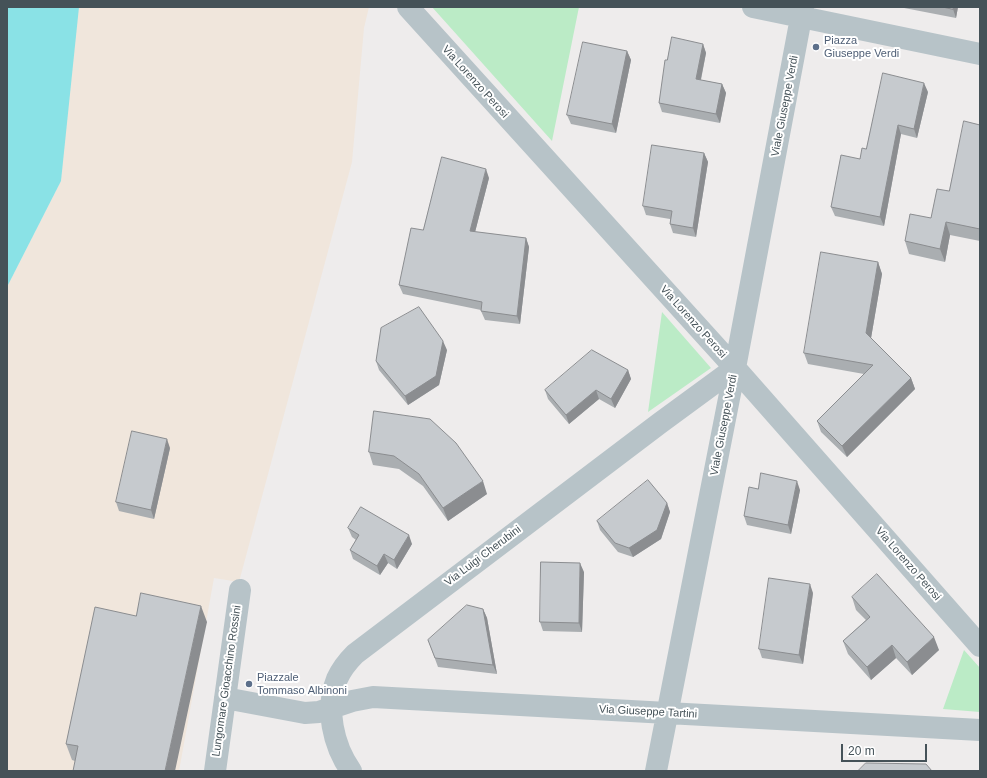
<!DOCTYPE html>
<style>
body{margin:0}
#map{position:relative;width:987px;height:778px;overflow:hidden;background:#eeecec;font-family:Helvetica,sans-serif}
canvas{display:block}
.frame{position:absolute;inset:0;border:8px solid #455258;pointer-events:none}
.scale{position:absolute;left:841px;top:744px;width:86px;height:18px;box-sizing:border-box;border:2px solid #455258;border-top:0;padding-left:5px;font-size:12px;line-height:14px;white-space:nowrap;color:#455258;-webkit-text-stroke:3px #fff;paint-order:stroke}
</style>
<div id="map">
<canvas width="987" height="778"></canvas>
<div class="frame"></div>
<div class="scale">20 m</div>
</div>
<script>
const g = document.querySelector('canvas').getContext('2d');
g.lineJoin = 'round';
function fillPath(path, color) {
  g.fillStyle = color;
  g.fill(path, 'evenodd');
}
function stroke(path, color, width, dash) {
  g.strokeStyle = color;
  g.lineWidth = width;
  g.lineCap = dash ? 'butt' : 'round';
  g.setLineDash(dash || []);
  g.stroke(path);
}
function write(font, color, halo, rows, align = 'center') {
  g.font = font + ' Helvetica,sans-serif';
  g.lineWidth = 4;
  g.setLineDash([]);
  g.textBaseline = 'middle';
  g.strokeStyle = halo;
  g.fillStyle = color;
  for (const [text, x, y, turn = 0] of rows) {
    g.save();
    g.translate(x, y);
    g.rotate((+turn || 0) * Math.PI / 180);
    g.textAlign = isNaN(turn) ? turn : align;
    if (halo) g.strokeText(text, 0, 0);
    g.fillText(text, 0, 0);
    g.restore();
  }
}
fillPath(new Path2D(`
 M432,7H579L552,141Z
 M662,312L711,368L648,412Z
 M964,650L980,668V712L943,709Z`), '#bbebc6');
fillPath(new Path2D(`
 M72,7H369L364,28L352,162L239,582L214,578L179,771H7V287L61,181Z`), '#f0e6dc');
fillPath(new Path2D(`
 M7,7H79L61,181L7,287Z`), '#8ae2e6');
stroke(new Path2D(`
 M408,7L735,368L980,646
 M753,7L980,54
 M225,698L305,713L319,712L352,701L373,697L980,730
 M215,771L240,590
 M351,771C333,745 325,709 337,679C341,670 348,661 355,654L660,423L735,368
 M656,771L735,368L803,7`), '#b7c3c8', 22);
fillPath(new Path2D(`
 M899,7H958L956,18Z
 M703,44L706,53L701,80L722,84L726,93L720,123L662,112L659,103L667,60Z
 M627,51L631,60L616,133L571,124L567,115Z
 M928,92L917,138L901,134L884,226L835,216L831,207L866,149Z
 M980,125V241L950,235L945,262L909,254L905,241L931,218L949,191Z
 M704,153L708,162L696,237L673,233L670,224V219L646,215L643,206Z
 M489,178L475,232L526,238L529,247L520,324L485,320L481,311V310L403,294L399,285L423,230Z
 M878,262L882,274L871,338L911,378L915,389L847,457L821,432L817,421L864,374L808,364L804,353Z
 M447,350L439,385L408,405L379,370L376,361Z
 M628,370L631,379L615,408L599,399L569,424L548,399L545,390Z
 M374,411L487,494L448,521L423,486L399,469L373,465L369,452Z
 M170,448L154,519L119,511L116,502Z
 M758,489L800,490L791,534L747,525L744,516Z
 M667,503L670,512L661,539L633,557L618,552L600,530L597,521Z
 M348,528L412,544L397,569L388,563L380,575L353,559L350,550L356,540L352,537Z
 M584,572L582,632L543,631L540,622Z
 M813,593L803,664L762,658L759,649Z
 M852,597L939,650L912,675L896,658L871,680L848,654L843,641L866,620L856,610Z
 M483,609L487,618L497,674L438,667L428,640Z
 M136,616L207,622L75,761L72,760L66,744Z`), '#aaaeb1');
fillPath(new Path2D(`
 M953,7H958L956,18L953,9Z
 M703,44L706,53L699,88L696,79Z
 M627,51L631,60L616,133L612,124Z
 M924,83L928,92L917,138L914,129Z
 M722,84L726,93L720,123L716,114Z
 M898,125L901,134L884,226L880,217Z
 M704,153L708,162L696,237L693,228Z
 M486,169L489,178L473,240L470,231Z
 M946,222L950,235L945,262L940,249Z
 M526,238L529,247L520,324L517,316Z
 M878,262L882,274L870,344L866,333Z
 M443,341L447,350L439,385L408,405L405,396Z
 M628,370L631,379L615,408L611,399Z
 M911,378L915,389L847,457L842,446Z
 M596,390L599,399L569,424L566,415Z
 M167,439L170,448L154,519L151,510Z
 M483,481L487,494L448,521L443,508Z
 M797,481L800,490L791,534L788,525Z
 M667,503L670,512L661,539L633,557L629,548Z
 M409,535L412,544L397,569L394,560Z
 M384,554L388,563L380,575L377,566Z
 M580,563L584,572L582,632L579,623Z
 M810,584L813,593L803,664L799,655Z
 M201,606L207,622L175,771H165Z
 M483,609L487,618L497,674L493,665Z
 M934,637L939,650L912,675L907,662Z
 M892,645L896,658L871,680L867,667Z`), '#8b8d90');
const building = new Path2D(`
 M943,7H953V9Z
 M672,37L703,44L696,79L722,84L716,114L659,103L665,60H667Z
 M583,42L627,51L612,124L567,115Z
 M883,73L924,83L914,129L898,125L880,217L831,207L841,155L860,159L862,148L866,149Z
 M964,121L980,125V229L946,222L940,249L905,241L910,214L931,218L937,189L949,191Z
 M652,145L704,153L693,228L670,224L672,211L643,206Z
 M442,157L486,169L470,231L526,238L517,316L481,311L482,302L399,285L411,228L423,230Z
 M821,252L878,262L866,333L911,378L842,446L817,421L873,365L804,353Z
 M419,307L443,341L436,376L405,396L376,361L381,328Z
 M592,350L628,370L611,399L596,390L566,415L545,390Z
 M374,411L430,419L456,443L483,481L443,508L419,474L394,456L369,452Z
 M132,431L167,439L151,510L116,502Z
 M761,473L797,481L788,525L744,516L749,487L758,489Z
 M648,480L667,503L657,530L629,548L615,543L597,521Z
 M361,507L409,535L394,560L384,554L377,566L350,550L359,535L348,528Z
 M541,562L580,563L579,623L540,622Z
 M877,574L934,637L907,662L892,645L867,667L843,641L870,617L852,597Z
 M769,578L810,584L799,655L759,649Z
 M141,593L201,606L165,771H73L78,746L66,744L95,607L136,616Z
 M467,605L483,609L493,665L435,658L428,640Z
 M866,763L926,764L932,771H858Z`);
fillPath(building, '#c6cace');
stroke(building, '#8b8d90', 1);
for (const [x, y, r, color] of [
 [816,47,4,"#5c6f8a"],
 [249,684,4,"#5c6f8a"]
]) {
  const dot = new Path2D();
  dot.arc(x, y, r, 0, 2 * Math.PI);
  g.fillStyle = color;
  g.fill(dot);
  stroke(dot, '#fff', 1.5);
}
write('11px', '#4e5e75', '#fff', [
 ["Piazza",824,41],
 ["Giuseppe Verdi",824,54],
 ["Piazzale",257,678],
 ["Tommaso Albinoni",257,691]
], 'left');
write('11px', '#455258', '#fff', [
 ["Via Lorenzo Perosi",475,82,48],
 ["Viale Giuseppe Verdi",785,106,-79],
 ["Via Lorenzo Perosi",693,322,48],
 ["Viale Giuseppe Verdi",724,425,-79],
 ["Via Luigi Cherubini",483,556,-37],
 ["Via Lorenzo Perosi",908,564,49],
 ["Lungomare Gioacchino Rossini",227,681,-82],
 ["Via Giuseppe Tartini",648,712,3]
]);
</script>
